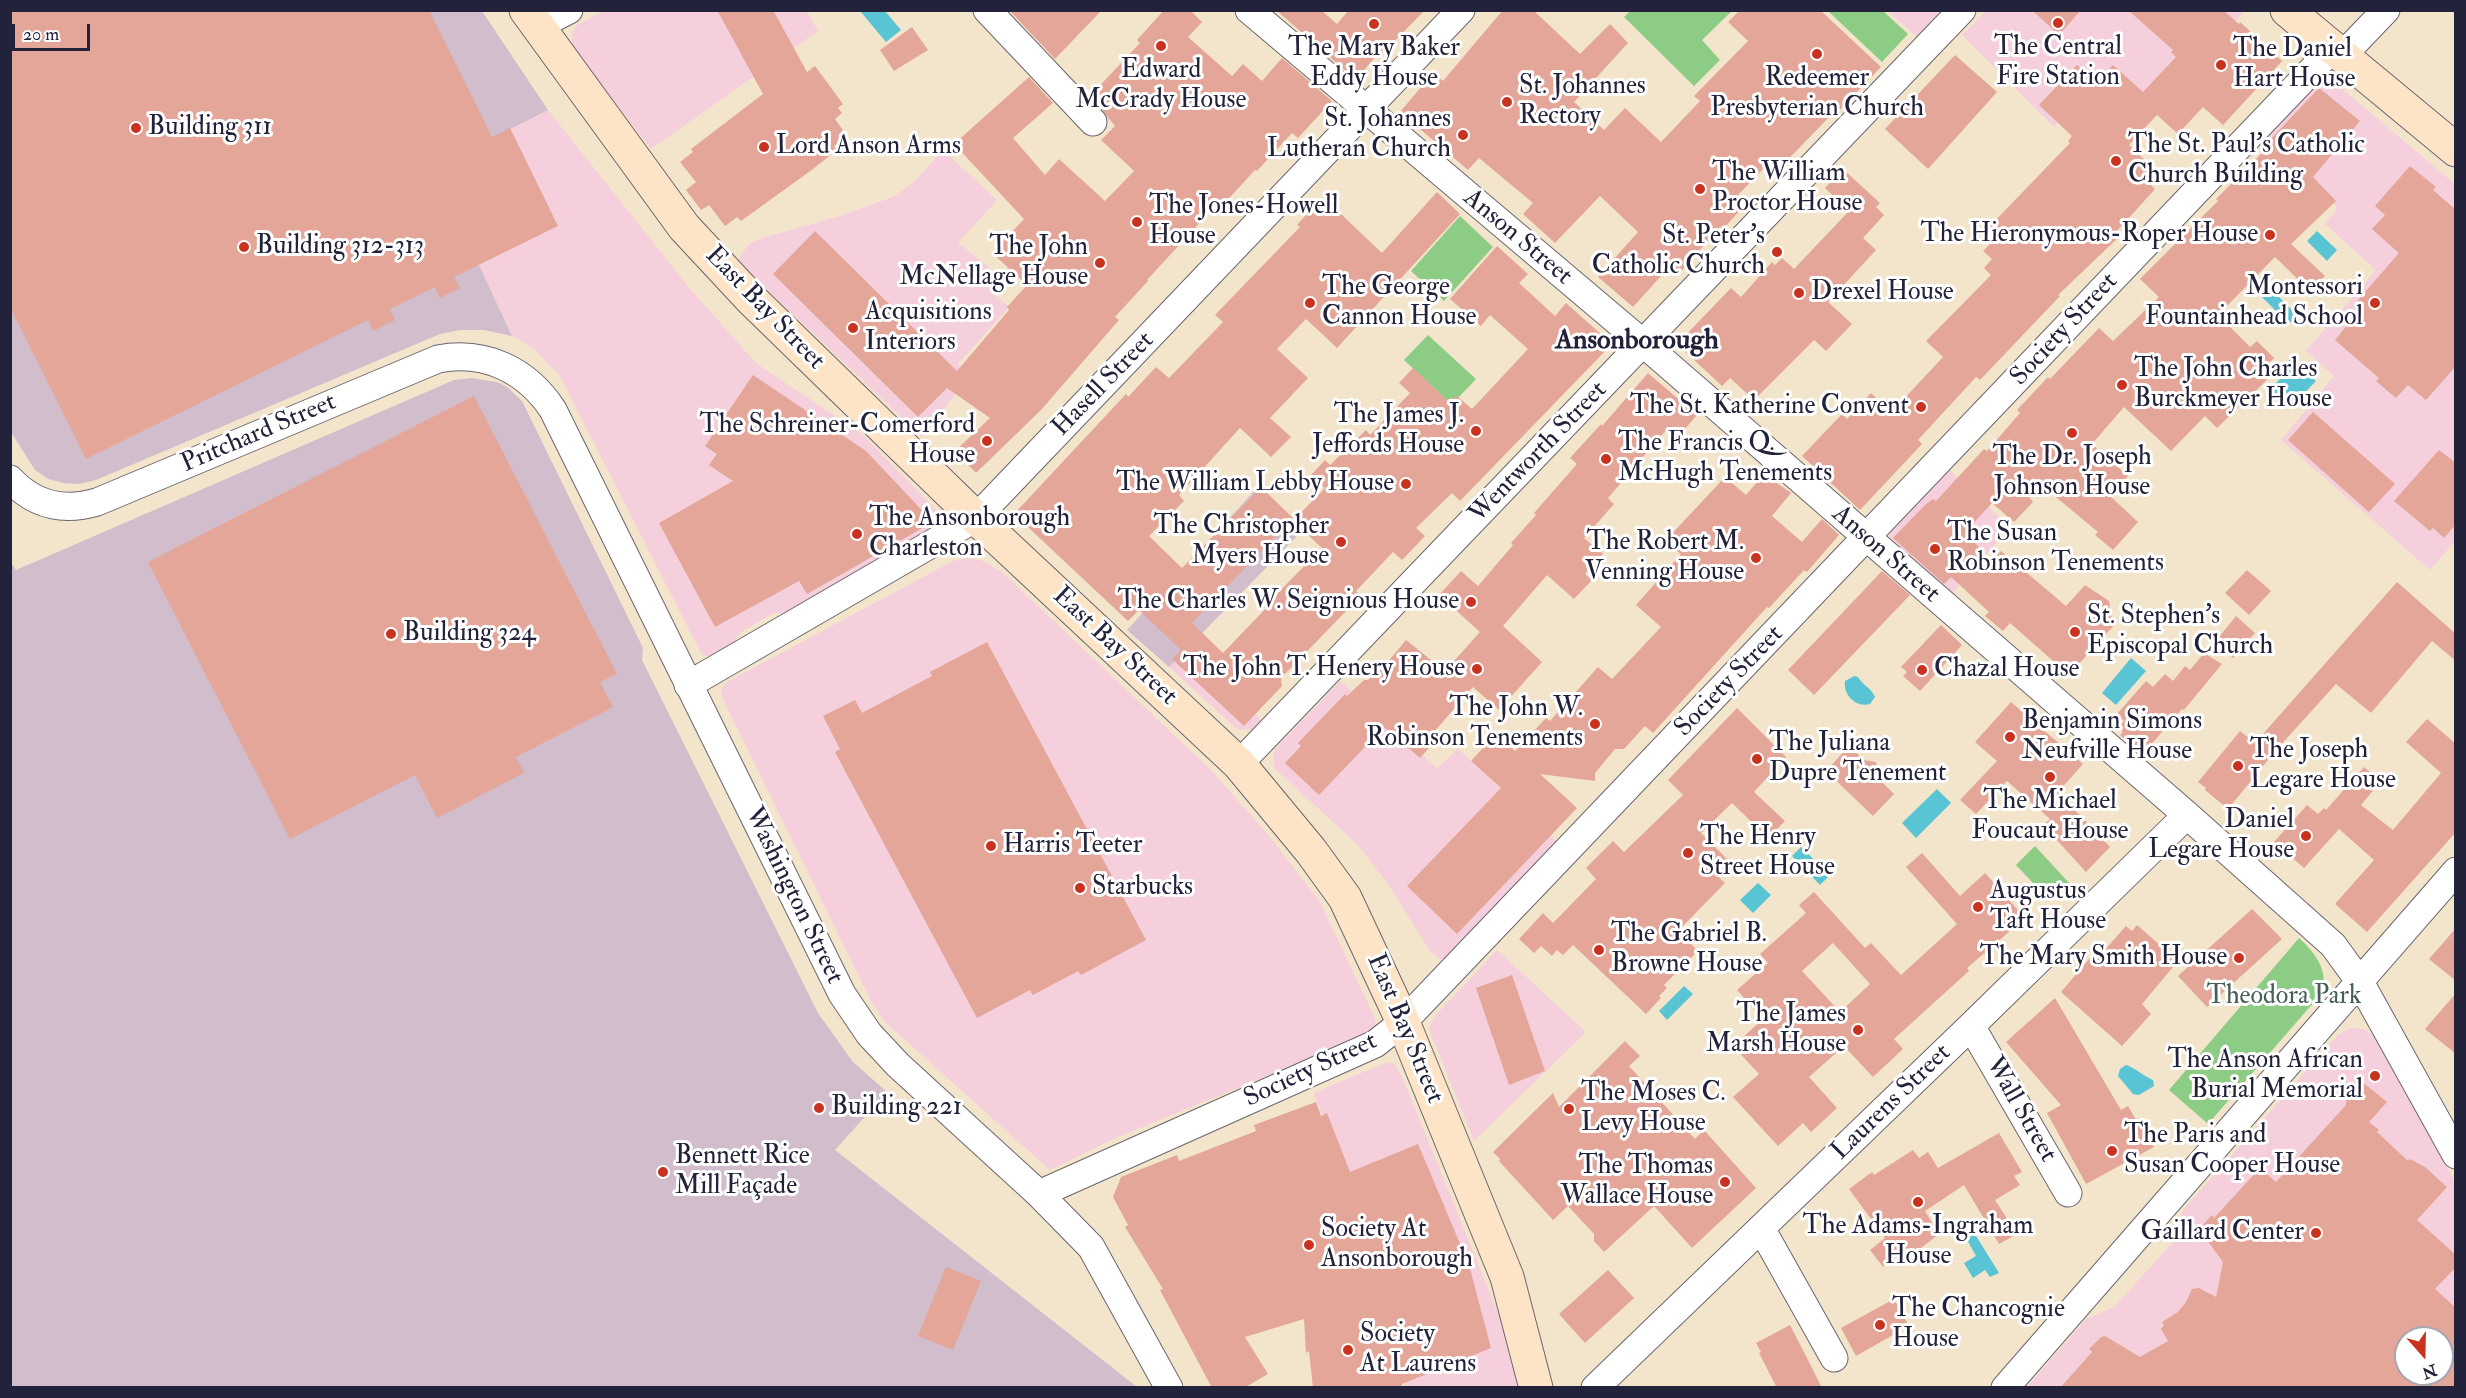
<!DOCTYPE html>
<meta charset="utf-8">
<style>
body{margin:0}
#map{position:relative;width:2466px;height:1398px;overflow:hidden;background:#f3e5cc;font-family:"IM FELL Double Pica",serif}
canvas{display:block}
.frame{position:absolute;inset:0;border:12px solid #22223b;pointer-events:none}
.north{position:absolute;left:2394px;top:1326px;width:60px;height:60px;box-sizing:border-box;background:#fff;border:2px solid #a7a7b1;border-radius:50%;rotate:160deg;font-size:16px;font-weight:700;line-height:24px;text-align:center;color:#22223b}
.north::after{content:'';display:block;margin:auto;width:21px;height:27px;background:#c8321e;clip-path:polygon(50% 0,100% 100%,50% 72%,0 100%)}
.scale{position:absolute;left:12px;top:24px;width:78px;height:27px;box-sizing:border-box;border:3px solid #22223b;border-top:0;padding-left:8px;font-size:18px;line-height:21px;white-space:nowrap;color:#22223b;-webkit-text-stroke:4px #fff;paint-order:stroke}
</style>
<div id="map">
<canvas width="2466" height="1398"></canvas>
<div class="frame"></div>
<div class="north">N</div>
<div class="scale">20 m</div>
</div>
<script>
const g = document.querySelector('canvas').getContext('2d');
g.lineJoin = 'round';
function fillPath(path, color) {
  g.fillStyle = color;
  g.fill(path, 'evenodd');
}
function stroke(path, color, width, dash) {
  g.strokeStyle = color;
  g.lineWidth = width;
  g.lineCap = dash ? 'butt' : 'round';
  g.setLineDash(dash || []);
  g.stroke(path);
}
function write(font, color, halo, rows, align = 'center') {
  g.font = font + ' "IM FELL Double Pica",serif';
  g.lineWidth = 6;
  g.setLineDash([]);
  g.textBaseline = 'middle';
  g.strokeStyle = halo;
  g.fillStyle = color;
  for (const [text, x, y, turn = 0] of rows) {
    g.save();
    g.translate(x, y);
    g.rotate((+turn || 0) * Math.PI / 180);
    g.textAlign = isNaN(turn) ? turn : align;
    if (halo) g.strokeText(text, 0, 0);
    g.fillText(text, 0, 0);
    g.restore();
  }
}
fillPath(new Path2D(`
 M605,10L807,11L818,31L651,149L572,47V34L577,25Z
 M1888,11H1942L1917,37Z
 M1986,11H2245L2133,128L2089,88L2054,127L1962,35Z
 M2325,80L2335,83L2455,184V541L2430,570L2281,440L2334,376L2306,351L2376,270L2325,224L2338,208L2264,139L2317,84Z
 M548,110L691,290L756,363L863,435L942,516L944,523L790,614L774,613L741,632L731,646L710,656L702,655L560,376L533,348L512,336L434,168Z
 M943,150L997,200L958,243L989,267L979,280L1009,307L958,364L970,376L922,437L737,261L749,244L759,239L843,215L895,196L916,180Z
 M1949,469L2010,527L1949,597L1891,542L1890,531Z
 M967,558L983,561L1002,572L1212,771L1270,837L1320,902L1374,1016L1376,1023L1368,1033L1362,1037L1113,1139L1050,1170L884,1021L871,1001L723,699L721,689L727,682L953,561Z
 M1189,646L1263,722L1256,729L1238,730L1169,667Z
 M1340,681L1437,768L1458,749L1559,843L1450,958L1440,959L1430,951L1388,884L1357,844L1275,769L1273,759L1275,749Z
 M1497,950L1586,1032L1474,1141L1429,1029L1435,1016Z
 M2350,1028L2363,1029L2375,1036L2455,1182V1387L2026,1388L2086,1319L2114,1307L2175,1240L2183,1210L2338,1035ZM2406,1338H2442V1374H2406Z
 M1388,1062L1395,1064L1404,1081L1500,1318L1521,1387H1405L1373,1231L1313,1093Z`), '#f5cfdb');
fillPath(new Path2D(`
 M10,11H482L548,110L434,168L512,336L484,330H460L440,334L96,480L79,484L63,483L48,479L35,470L11,432Z
 M472,378L497,382L507,387L522,401L643,648L642,660L818,1013L853,1062L887,1092L835,1150L1137,1387H11L10,561L16,570L454,380Z
 M1257,488L1303,530L1169,667L1127,630Z`), '#d1bdcc');
fillPath(new Path2D(`
 M1630,11H1732L1702,40L1720,60L1694,86L1624,17Z
 M1828,11H1883L1908,34L1882,62Z
 M1460,216L1493,247L1444,301L1411,271Z
 M1428,335L1476,379L1458,398L1453,400L1451,398L1448,401L1404,360Z
 M2035,846L2070,884L2050,901L2016,865Z
 M2299,938C2315,953 2330,971 2321,994L2208,1124L2169,1090Z`), '#8ccc84');
fillPath(new Path2D(`
 M860,11H885L901,30L886,42Z
 M2317,231L2337,250L2327,261L2307,241Z
 M2264,282L2297,315L2289,324L2256,291Z
 M2291,358L2316,381L2290,408L2270,389L2287,372L2283,367Z
 M2131,658L2146,671L2116,705L2102,693Z
 M1854,676L1858,677C1863,686 1871,687 1875,697L1870,704C1856,708 1843,695 1845,681Z
 M1937,789L1951,803L1916,838L1902,823Z
 M1801,847L1830,875L1820,885L1792,856Z
 M1758,883L1771,895L1753,913L1740,900Z
 M1684,986L1693,994L1667,1020L1659,1011Z
 M2126,1065C2134,1067 2143,1076 2153,1080L2154,1086L2139,1095L2133,1094L2118,1076L2120,1069Z
 M1973,1231L1999,1273L1990,1277L1985,1270L1973,1278L1964,1263L1976,1256L1965,1236Z`), '#59c4d3');
fillPath(new Path2D(`
 M10,10H429L492,137L510,128L558,226L454,277L460,288L440,298L435,287L390,309L395,320L373,331L368,320L86,459L10,307Z
 M717,10H773L807,72L815,66L843,104L838,108L842,113L835,119L847,136L834,146L837,150L813,169L741,221L737,217L725,226L709,205L701,210L686,190L696,182L680,162L693,152L691,149L763,94Z
 M1009,10H1102L1055,59Z
 M1164,10H1190L1202,22L1188,37L1232,76L1243,64L1262,81L1282,58L1332,101L1298,138L1292,133L1257,171L1255,170L1219,209L1215,206L1147,280L1148,281L1115,317L1119,320L1041,410L976,473L955,451L990,418L947,388L918,417L773,274L815,231L957,371L1009,310L1007,307L1027,285L992,253L1024,219L954,144L1029,77L1053,103L1013,138L1045,175L1059,159L1105,201L1134,171L1101,140L1115,126L1090,96L1140,43L1137,40Z
 M1276,10H1321L1337,24L1349,10H1425L1384,52L1381,50L1356,80Z
 M1503,10H1533L1580,54L1610,24L1628,43L1574,102L1604,130L1625,108L1661,142L1700,101L1694,96L1748,41L1728,22L1740,10H1820L1881,67L1834,116L1832,114L1774,174L1766,166L1735,198L1744,206L1723,229L1720,227L1680,273L1671,265L1633,307L1598,277L1638,232L1600,196L1555,243L1523,214L1533,203L1479,158L1468,170L1400,112L1433,73L1443,81Z
 M2032,10H2081L2059,35Z
 M2128,10H2223L2239,24L2240,22L2282,61L2223,125L2203,107L2178,134L2157,115L2129,145L2155,170L2146,180L2155,189L2117,231L2121,235L2058,295L2060,296L1980,380L1976,377L1918,440L1922,444L1860,510L1802,456L1842,414L1847,419L1871,393L1890,411L1900,400L1901,402L1943,357L1926,341L1991,275L1984,268L1992,259L1983,251L1998,236L1989,227L2070,143L2068,141L2072,136L2039,105L2077,65L2085,72L2090,67L2101,77L2113,65L2143,92L2176,57L2171,52L2173,50Z
 M912,27L928,50L894,71L880,50Z
 M1955,55L1997,92L1928,169L1885,129Z
 M2319,88L2360,121L2313,177L2336,201L2291,244L2325,276L2310,291L2275,257L2218,315L2250,347L2257,341L2274,358L2267,365L2275,372L2217,428L2205,416L2171,451L2124,407L2092,444L2128,476L2110,496L2138,522L2113,550L2095,535L2098,532L2033,478L2022,488L2033,502L2014,522L1992,503L1966,531L1990,562L2001,551L2066,606L2085,585L2109,601L2111,616L2117,622L2069,675L2010,623L2003,631L1985,616L1989,612L1951,577L1944,584L1893,538L1925,505L1933,499L1936,501L1984,449L1987,451L2020,413L2017,410L2048,377L2050,379L2099,328L2113,341L2159,297L2140,279L2218,201L2216,199L2258,157L2270,144L2268,142Z
 M2410,166L2436,187L2433,190L2456,210V366L2426,400L2408,385L2396,398L2376,381L2379,378L2335,340L2359,311L2353,306L2399,253L2372,229L2385,215L2375,206Z
 M1843,169L1880,203L1876,207L1884,215L1863,238L1876,250L1828,302L1852,324L1826,351L1814,340L1754,400L1730,378L1722,386L1677,344L1731,288L1741,297L1772,262L1775,265L1782,258L1794,269L1849,211L1825,188Z
 M1437,192L1460,214L1337,348L1306,319L1277,349L1308,378L1270,418L1291,437L1271,457L1240,428L1179,495L1184,501L1149,536L1182,568L1261,487L1293,518L1192,623L1223,653L1270,604L1269,602L1322,548L1293,521L1325,488L1311,475L1325,460L1330,465L1366,430L1370,435L1410,393L1399,383L1413,368L1448,401L1457,396L1472,409L1528,349L1490,315L1481,326L1450,299L1497,246L1528,274L1519,283L1555,316L1566,303L1612,344L1460,501L1452,493L1416,528L1425,536L1402,560L1393,552L1356,591L1360,595L1353,602L1354,603L1281,678L1282,686L1244,726L1172,659L1181,650L1139,610L1128,621L1014,514L1126,394L1128,397L1156,367L1169,378L1223,322L1215,315L1300,227L1297,225L1315,205L1317,207L1324,198L1382,253Z
 M1648,373L1697,415L1677,438L1667,429L1608,498L1614,504L1584,538L1603,554L1585,574L1592,580L1574,599L1547,575L1503,626L1542,662L1499,710L1473,687L1434,732L1439,737L1420,758L1384,727L1319,795L1285,763L1301,746L1298,743L1345,694L1347,696L1364,680H1368L1373,675L1375,677L1406,640L1445,671L1480,632L1439,595L1461,571L1478,586L1513,545L1511,543L1536,515L1534,513L1577,464L1570,458L1601,424L1602,426Z
 M753,375L866,451L933,522L807,594L799,581L715,627L659,523L733,481L709,465L717,454L705,446Z
 M474,396L617,674L600,682L613,707L516,757L524,773L437,818L415,775L290,839L148,562Z
 M2313,412L2395,484L2369,512L2288,440Z
 M2439,450L2456,463V524L2444,538L2433,528L2430,531L2394,501Z
 M1764,474L1791,493L1772,516L1802,542L1822,519L1839,535L1807,572L1804,570L1769,608L1767,607L1653,733L1645,726L1624,749H1615L1595,773V781L1540,774L1577,808L1457,934L1407,886L1501,788L1471,761L1496,734L1515,751L1546,718L1550,721L1598,667L1612,679L1661,627L1636,605L1681,554L1665,541L1725,477L1746,495Z
 M2247,570L2271,591L2249,615L2225,593Z
 M1882,571L1910,595L1814,695L1788,670Z
 M2397,582L2456,634V661L2432,641L2371,713L2336,684L2277,749L2228,809L2205,790L2206,788L2198,782L2240,731L2255,743Z
 M2236,616L2255,633L2233,658L2215,642Z
 M1941,625L1962,645L1920,691L1903,676L1907,672L1901,667Z
 M987,642L1146,940L1081,975L1078,971L1033,995L1030,990L977,1018L835,752L840,749L823,716L855,700L862,713L932,676L930,672Z
 M2204,653L2222,664L2184,710L2182,709L2142,755L2120,735L2123,732L2118,728L2124,721L2117,714L2146,681L2153,687L2165,674L2173,681L2185,666L2190,670Z
 M2011,702L2083,764L2058,792L2110,847L2086,872L2043,825L2050,819L2007,781L1976,814L1960,800L1997,761L1975,742Z
 M1737,708L1786,757L1754,792L1785,821L1768,838L1732,803L1701,833L1727,859L1714,873L1725,883L1678,931L1698,951L1664,985L1667,988L1659,996L1661,998L1646,1014L1573,945L1563,955L1557,950L1552,956L1541,946L1534,953L1519,939L1543,913L1553,923L1596,879L1586,868L1613,841L1624,852L1683,795L1668,780Z
 M2427,719L2456,744V832L2367,932L2335,904L2374,860L2339,829L2304,868L2274,842L2307,805L2318,814L2324,808L2326,810L2364,767L2381,781L2361,805L2393,830L2441,773L2406,742Z
 M1849,746L1864,760L1876,762L1878,774L1883,779L1881,781L1894,794L1873,816L1826,771Z
 M1922,853L1960,896L1985,873L2025,918L1967,968L1969,971L1894,1039L1903,1049L1873,1077L1844,1046L1809,1077L1837,1108L1811,1132L1803,1123L1778,1146L1733,1097L1759,1074L1733,1046L1763,1019L1737,990L1768,963L1760,954L1806,913L1799,905L1814,892L1865,948L1871,943L1901,975L1957,924L1906,867ZM1833,943L1870,984L1840,1012L1802,971Z
 M2252,909L2282,939L2207,1007L2178,976Z
 M2137,925L2178,961L2142,1004L2151,1014L2122,1046L2061,992L2090,958L2094,962L2126,926L2132,931Z
 M2456,928V981L2429,959Z
 M1512,975L1545,1071L1509,1085L1476,988Z
 M2456,993V1054L2425,1029Z
 M2055,998L2121,1110L2128,1106L2136,1120L2138,1118L2154,1147L2086,1184L2047,1113L2061,1105L2006,1042Z
 M1625,1041L1640,1056L1629,1066L1695,1139L1704,1130L1756,1188L1692,1248L1654,1206L1604,1252L1594,1241V1234L1568,1206L1553,1220L1499,1161L1500,1159L1493,1152L1553,1093L1559,1107Z
 M2361,1081L2387,1102L2369,1122L2379,1130L2377,1132L2408,1161L2410,1159L2425,1167L2447,1187L2417,1220L2456,1255V1267L2435,1289L2456,1308V1388H2060L2092,1352L2089,1349L2101,1337L2105,1336L2140,1357L2168,1341L2161,1329L2164,1325L2162,1322L2178,1312L2186,1302L2192,1289L2199,1288L2216,1297L2223,1262L2199,1229L2212,1215L2214,1218L2260,1168L2276,1182L2346,1105L2347,1096ZM2406,1338H2442V1374H2406Z
 M1316,1102L1321,1116L1327,1113L1350,1172L1418,1144L1469,1265L1491,1348L1402,1384V1388H1313L1309,1351L1306,1353L1304,1319L1245,1337L1268,1374L1244,1388H1212L1160,1290L1163,1289L1125,1227L1128,1225L1113,1197L1121,1177L1177,1155L1179,1161L1256,1131L1254,1125Z
 M1999,1133L2022,1172L2014,1176L2020,1185L1995,1200L2017,1234L1999,1244L1964,1185L1925,1211L1939,1234L1912,1255L1907,1248L1883,1267L1870,1250L1885,1238L1849,1189L1872,1172L1874,1175L1913,1150L1919,1158L1928,1152L1938,1168Z
 M946,1267L981,1281L953,1350L918,1336Z
 M1608,1270L1634,1298L1585,1343L1559,1314Z
 M1894,1299L1909,1326L1856,1356L1841,1328Z
 M1790,1325L1806,1356L1822,1388H1777L1759,1353L1761,1352L1756,1343Z`), '#e3a698');
const street = new Path2D(`
 M987,10L1093,122
 M1249,10L1644,344L2187,815L2333,945L2360,982L2456,1155
 M538,26L569,10
 M2342,56L2386,10
 M10,479C34,505 63,512 97,502L438,359C485,350 527,370 553,410L842,994L869,1034L898,1065L1039,1194L1091,1247L1169,1388
 M688,685L976,518L1461,10
 M1239,764L1962,10
 M1971,1026L2068,1193
 M1039,1194L1375,1044L1403,1022L2333,48
 M1761,1228L1834,1358
 M1595,1388L1971,1026L2187,815
 M2005,1388L2456,871`);
const secondary = new Path2D(`
 M526,10L684,227L752,300L976,518L1239,764L1311,851L1345,898L1403,1022L1507,1277L1536,1388
 M2287,10L2456,150`);
stroke(street, '#6b666e', 29);
stroke(secondary, '#6b666e', 35);
stroke(street, '#fff', 27);
stroke(secondary, '#fee4c6', 33);
for (const [x, y, r, color] of [
 [2058,23,6,"#c8321e"],
 [1374,24,6,"#c8321e"],
 [1161,46,6,"#c8321e"],
 [1817,54,6,"#c8321e"],
 [2221,65,6,"#c8321e"],
 [1507,102,6,"#c8321e"],
 [136,128,6,"#c8321e"],
 [1463,135,6,"#c8321e"],
 [764,147,6,"#c8321e"],
 [2116,161,6,"#c8321e"],
 [1700,189,6,"#c8321e"],
 [1137,222,6,"#c8321e"],
 [2270,235,6,"#c8321e"],
 [244,247,6,"#c8321e"],
 [1777,252,6,"#c8321e"],
 [1100,263,6,"#c8321e"],
 [1799,293,6,"#c8321e"],
 [1310,303,6,"#c8321e"],
 [2375,303,6,"#c8321e"],
 [853,328,6,"#c8321e"],
 [2122,385,6,"#c8321e"],
 [1921,407,6,"#c8321e"],
 [1476,431,6,"#c8321e"],
 [2072,433,6,"#c8321e"],
 [987,441,6,"#c8321e"],
 [1606,459,6,"#c8321e"],
 [1406,484,6,"#c8321e"],
 [857,534,6,"#c8321e"],
 [1341,542,6,"#c8321e"],
 [1935,549,6,"#c8321e"],
 [1756,558,6,"#c8321e"],
 [1471,602,6,"#c8321e"],
 [2075,632,6,"#c8321e"],
 [391,634,6,"#c8321e"],
 [1477,669,6,"#c8321e"],
 [1922,670,6,"#c8321e"],
 [1595,724,6,"#c8321e"],
 [2010,737,6,"#c8321e"],
 [1757,759,6,"#c8321e"],
 [2238,766,6,"#c8321e"],
 [2050,777,6,"#c8321e"],
 [2306,836,6,"#c8321e"],
 [991,846,6,"#c8321e"],
 [1688,853,6,"#c8321e"],
 [1080,888,6,"#c8321e"],
 [1978,907,6,"#c8321e"],
 [1599,950,6,"#c8321e"],
 [2239,958,6,"#c8321e"],
 [1858,1030,6,"#c8321e"],
 [2375,1076,6,"#c8321e"],
 [819,1108,6,"#c8321e"],
 [1569,1109,6,"#c8321e"],
 [2112,1151,6,"#c8321e"],
 [663,1172,6,"#c8321e"],
 [1725,1182,6,"#c8321e"],
 [1918,1202,6,"#c8321e"],
 [2316,1233,6,"#c8321e"],
 [1309,1245,6,"#c8321e"],
 [1880,1325,6,"#c8321e"],
 [1348,1350,6,"#c8321e"]
]) {
  const dot = new Path2D();
  dot.arc(x, y, r, 0, 2 * Math.PI);
  g.fillStyle = color;
  g.fill(dot);
  stroke(dot, '#fff', 2);
}
write('26px', '#22223b', '#fff', [
 ["The Central",2058,48,"center"],
 ["Fire Station",2058,78,"center"],
 ["The Mary Baker",1374,49,"center"],
 ["Eddy House",1374,79,"center"],
 ["The Daniel",2233,50],
 ["Hart House",2233,80],
 ["Edward",1161,71,"center"],
 ["McCrady House",1161,101,"center"],
 ["Redeemer",1817,79,"center"],
 ["Presbyterian Church",1817,109,"center"],
 ["St. Johannes",1519,87],
 ["Rectory",1519,117],
 ["St. Johannes",1451,120,"right"],
 ["Lutheran Church",1451,150,"right"],
 ["Building 311",148,128],
 ["The St. Paul's Catholic",2128,146],
 ["Church Building",2128,176],
 ["Lord Anson Arms",776,147],
 ["The William",1712,174],
 ["Proctor House",1712,204],
 ["The Jones-Howell",1149,207],
 ["House",1149,237],
 ["The Hieronymous-Roper House",2258,235,"right"],
 ["St. Peter's",1765,237,"right"],
 ["Catholic Church",1765,267,"right"],
 ["Building 312-313",256,247],
 ["The John",1088,248,"right"],
 ["McNellage House",1088,278,"right"],
 ["The George",1322,288],
 ["Cannon House",1322,318],
 ["Montessori",2363,288,"right"],
 ["Fountainhead School",2363,318,"right"],
 ["Drexel House",1811,293],
 ["Acquisitions",865,313],
 ["Interiors",865,343],
 ["The John Charles",2134,370],
 ["Burckmeyer House",2134,400],
 ["The St. Katherine Convent",1909,407,"right"],
 ["The James J.",1464,416,"right"],
 ["Jeffords House",1464,446,"right"],
 ["The Schreiner-Comerford",975,426,"right"],
 ["House",975,456,"right"],
 ["The Francis Q.",1618,444],
 ["McHugh Tenements",1618,474],
 ["The Dr. Joseph",2072,458,"center"],
 ["Johnson House",2072,488,"center"],
 ["The William Lebby House",1394,484,"right"],
 ["The Ansonborough",869,519],
 ["Charleston",869,549],
 ["The Christopher",1329,527,"right"],
 ["Myers House",1329,557,"right"],
 ["The Susan",1947,534],
 ["Robinson Tenements",1947,564],
 ["The Robert M.",1744,543,"right"],
 ["Venning House",1744,573,"right"],
 ["The Charles W. Seignious House",1459,602,"right"],
 ["St. Stephen's",2087,617],
 ["Episcopal Church",2087,647],
 ["Building 324",403,634],
 ["The John T. Henery House",1465,669,"right"],
 ["Chazal House",1934,670],
 ["The John W.",1583,709,"right"],
 ["Robinson Tenements",1583,739,"right"],
 ["Benjamin Simons",2022,722],
 ["Neufville House",2022,752],
 ["The Juliana",1769,744],
 ["Dupre Tenement",1769,774],
 ["The Joseph",2250,751],
 ["Legare House",2250,781],
 ["The Michael",2050,802,"center"],
 ["Foucaut House",2050,832,"center"],
 ["Daniel",2294,821,"right"],
 ["Legare House",2294,851,"right"],
 ["The Henry",1700,838],
 ["Street House",1700,868],
 ["Harris Teeter",1003,846],
 ["Starbucks",1092,888],
 ["Augustus",1990,892],
 ["Taft House",1990,922],
 ["The Gabriel B.",1611,935],
 ["Browne House",1611,965],
 ["The Mary Smith House",2227,958,"right"],
 ["The James",1846,1015,"right"],
 ["Marsh House",1846,1045,"right"],
 ["The Anson African",2363,1061,"right"],
 ["Burial Memorial",2363,1091,"right"],
 ["The Moses C.",1581,1094],
 ["Levy House",1581,1124],
 ["Building 221",831,1108],
 ["The Paris and",2124,1136],
 ["Susan Cooper House",2124,1166],
 ["Bennett Rice",675,1157],
 ["Mill Façade",675,1187],
 ["The Thomas",1713,1167,"right"],
 ["Wallace House",1713,1197,"right"],
 ["The Adams-Ingraham",1918,1227,"center"],
 ["House",1918,1257,"center"],
 ["Society At",1321,1230],
 ["Ansonborough",1321,1260],
 ["Gaillard Center",2304,1233,"right"],
 ["The Chancognie",1892,1310],
 ["House",1892,1340],
 ["Society",1360,1335],
 ["At Laurens",1360,1365]
], 'left');
write('26px', '#22223b', '#fff', [
 ["Anson Street",1517,238,40],
 ["East Bay Street",764,309,46],
 ["Society Street",2065,330,-47],
 ["Hasell Street",1104,385,-46],
 ["Pritchard Street",259,434,-23],
 ["Wentworth Street",1539,453,-46],
 ["Anson Street",1885,555,41],
 ["East Bay Street",1114,647,43],
 ["Society Street",1730,682,-46],
 ["Washington Street",793,896,64],
 ["East Bay Street",1404,1029,67],
 ["Society Street",1311,1071,-25],
 ["Laurens Street",1892,1103,-44],
 ["Wall Street",2020,1110,60]
]);
write('26px', '#475e55', '#fff', [
 ["Theodora Park",2284,997]
]);
write('bold 28px', '#22223b', '#fff', [
 ["Ansonborough",1637,342]
]);
</script>
